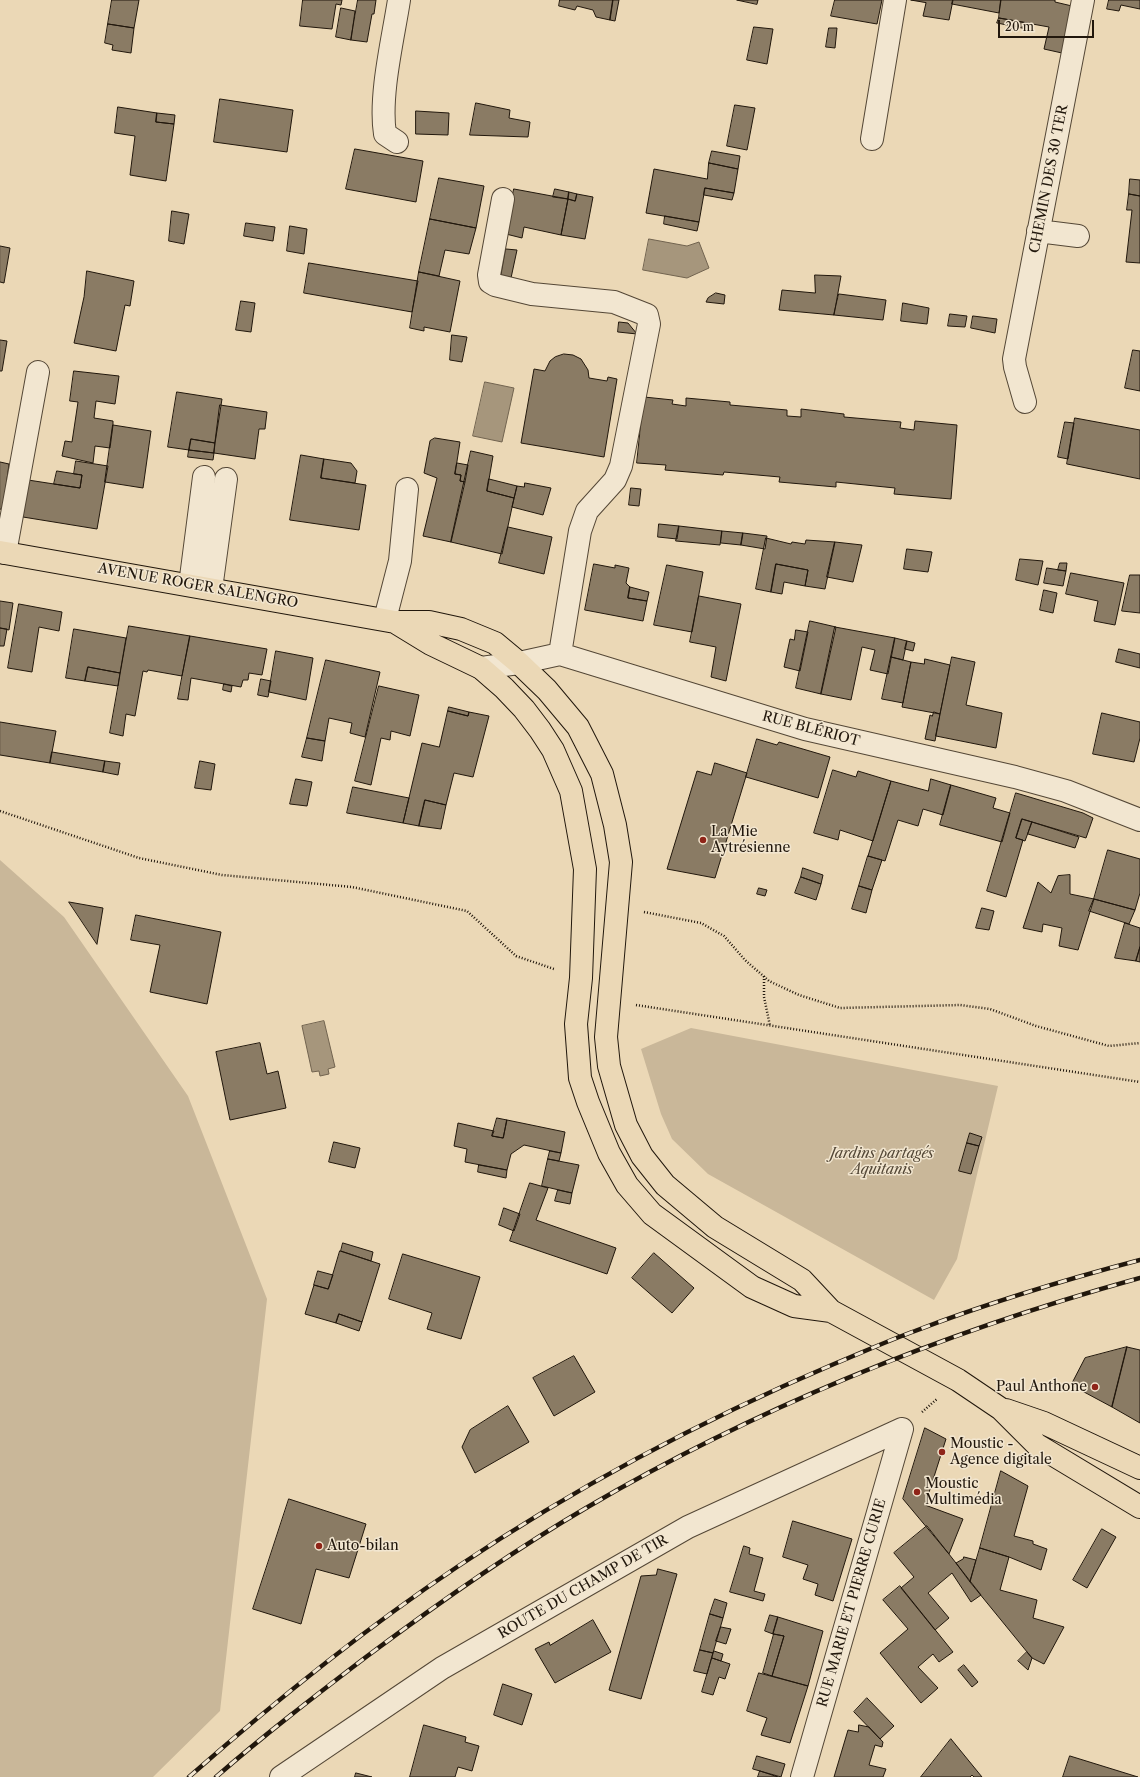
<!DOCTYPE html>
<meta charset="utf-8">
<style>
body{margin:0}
#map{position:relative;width:1140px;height:1777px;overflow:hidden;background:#ebd8b6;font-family:"Libre Caslon Text",serif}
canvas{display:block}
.scale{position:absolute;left:998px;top:20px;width:96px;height:18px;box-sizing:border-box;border:2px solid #21170c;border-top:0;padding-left:5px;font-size:12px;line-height:14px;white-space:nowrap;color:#21170c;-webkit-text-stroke:3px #f2e6d0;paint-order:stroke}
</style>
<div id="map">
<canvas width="1140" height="1777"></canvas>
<div class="scale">20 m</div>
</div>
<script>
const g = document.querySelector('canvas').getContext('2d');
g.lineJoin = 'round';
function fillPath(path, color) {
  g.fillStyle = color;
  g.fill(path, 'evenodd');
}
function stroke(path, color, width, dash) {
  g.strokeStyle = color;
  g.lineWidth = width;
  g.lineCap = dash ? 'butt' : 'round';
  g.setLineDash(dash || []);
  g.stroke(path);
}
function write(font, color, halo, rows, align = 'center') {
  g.font = font + ' "Libre Caslon Text",serif';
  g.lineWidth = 3;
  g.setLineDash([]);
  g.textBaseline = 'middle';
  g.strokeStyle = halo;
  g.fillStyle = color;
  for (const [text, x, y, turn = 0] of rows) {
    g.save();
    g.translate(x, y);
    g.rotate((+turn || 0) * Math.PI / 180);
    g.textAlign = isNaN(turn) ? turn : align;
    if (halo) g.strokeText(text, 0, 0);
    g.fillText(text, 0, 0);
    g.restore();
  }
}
fillPath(new Path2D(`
 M0,860L64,917L188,1096L267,1299L220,1711L153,1777H0Z
 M691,1028L998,1086L957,1259L934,1300L708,1174L672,1139L661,1114L641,1049Z`), '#c9b799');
const water = new Path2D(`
 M649,239L687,246L699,242L709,268L687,278L643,270Z
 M485,382L514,388L502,442L473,436Z
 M324,1021L335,1067L328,1069L329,1074L320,1076L319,1071L312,1072L302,1026Z`);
fillPath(water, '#a6967c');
stroke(water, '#71634f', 1);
const building = new Path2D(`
 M112,0H139L134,28L108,24Z
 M303,0H342L341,5L336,4L332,29L300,26Z
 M358,0H376L374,14H372L367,42L351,40Z
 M560,0H613L610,20L596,17L593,10L577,6L575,10L559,6Z
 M613,0H619L615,21L610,20Z
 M737,0H758L757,4Z
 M835,0H882L877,24L831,16Z
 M911,0H953L949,20L923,16L926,3Z
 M953,0H1001L999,13L952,4Z
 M1001,0H1055V2L1072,6L1062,53L1044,49L1049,27L999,18Z
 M1109,0H1140V9L1121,5L1119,11L1107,9Z
 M341,8L355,11L351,40L336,37Z
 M999,18L1028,23L1027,29L997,23Z
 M108,24L134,28L131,53L112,50L113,45L105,43Z
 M754,27L773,29L767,64L747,60Z
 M829,28H837L835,48L826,47Z
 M220,99L293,110L287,152L214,142Z
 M476,103L510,110L509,118L530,122L528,137L470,135Z
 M735,105L755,108L747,150L727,146Z
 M118,107L157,113L156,122L174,124L166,181L130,175L135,136L115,133Z
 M416,111L449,113L448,135L416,134Z
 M157,113L175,115L174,124L156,122Z
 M355,149L423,161L416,202L346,189Z
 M712,151L740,156L738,169L709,163Z
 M709,163L738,169L734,193L705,188L699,222L646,213L654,169L707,179Z
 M439,178L484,186L476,228L430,219Z
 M1130,179L1140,180V196L1129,194Z
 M705,188L734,193L732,200L704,195Z
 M514,189L568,199L561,235L524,227L522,238L506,234Z
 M555,189L569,192L568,199L553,197Z
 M569,192L577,194L575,201L568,199Z
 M577,194L593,197L585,239L561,235L568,199L575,201Z
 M1129,194L1140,196V263L1126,262L1132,210H1127Z
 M172,211L189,214L184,244L169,241Z
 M665,216L699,222L697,231L664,224Z
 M430,219L476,228L469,254L445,250L439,276L419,272Z
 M246,223L275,227L273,241L244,236Z
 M290,226L307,229L304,254L287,251Z
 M0,246L10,248L4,283L0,282Z
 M506,249L517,250L511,278L501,277Z
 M309,263L418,281L412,312L304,293Z
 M87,271L134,281L130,306L125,305L116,351L74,343L84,297Z
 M419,272L460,281L450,332L424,327V331L410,328Z
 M815,275L841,276L834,315L779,310L782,290L815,293Z
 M716,293L725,295L724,304L706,302L708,298Z
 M839,294L886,300L883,320L834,315Z
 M241,301L255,303L251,332L236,330Z
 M903,303L929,308L927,324L901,321Z
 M950,314L967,316L965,327L948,326Z
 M973,316L997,319L995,333L971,328Z
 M619,322L628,323L637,334L618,332Z
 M452,335L467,337L462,362L450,360Z
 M0,340L7,341L2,371H0Z
 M1133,350L1140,351V391L1125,388Z
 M564,354L573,355L581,359L588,370L589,378L607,381L608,377L617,379L604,457L521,443L534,369L545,371L550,361L555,357Z
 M74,371L119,376L115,404L96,401L94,418L113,421V425L110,448L95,446L93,463L62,456L65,441L72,442L78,402L70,401Z
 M177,392L222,399L215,443L191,439L189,450L168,447Z
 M644,397L673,400L672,404L686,406V398L730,402V405L787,410V416L801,417V409L844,414V417L901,422L900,428L914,430L915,421L957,425L951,499L894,494L895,488L836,482V487L779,482L780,477L724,472L723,475L665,470L666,465L637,463Z
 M220,405L267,412L265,429H259L255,459L214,453Z
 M1075,418L1140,430V479L1067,464Z
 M1065,422L1074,423L1068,459L1058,457Z
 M113,425L151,431L143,488L105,482Z
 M435,438L460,442L455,474L461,475L460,481L465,482L451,542L423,536L437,478L424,473L430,441Z
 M191,439L215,443L214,453L189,450Z
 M189,450L214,453L213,460L188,457Z
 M471,451L493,456L487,491L514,498L502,554L451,542Z
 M301,455L324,459L321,478L366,485L359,530L290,520Z
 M324,459L351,463L357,471L355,483L321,478Z
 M76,461L108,466L97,529L23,517L28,480L80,488L82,475L74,474Z
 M0,462L9,464L3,510L0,509Z
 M457,463L468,465L465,482L460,481L461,475L455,474Z
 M57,471L82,475L80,488L54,484Z
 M489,479L517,486L514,498L487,491Z
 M525,483L551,488L543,515L512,507L517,486L524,487Z
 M631,488L641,489L639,506L629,505Z
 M659,524L679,526L677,539L658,537Z
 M679,526L722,531L720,545L676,541Z
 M508,527L552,537L544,574L499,563Z
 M722,531L743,533L741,545L721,543Z
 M743,533L767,536L765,549L741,545Z
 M766,538L791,544L792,542L805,544L806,540L835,542L825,589L805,586L808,570L776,564L771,592L756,589Z
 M835,542L862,545L853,582L827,577Z
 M907,549L932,552L928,572L904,569Z
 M1020,559L1043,561L1038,585L1016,580Z
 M1060,563H1067L1066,571L1058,570Z
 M594,564L615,568V565L629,568L626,583L630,587L628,598L647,601L643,621L585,610Z
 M776,564L808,570L805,586L784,582L782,594L771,592Z
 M667,565L703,572L692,632L654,625Z
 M1047,568L1066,571L1063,586L1044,583Z
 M1071,573L1124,583L1115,625L1094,621L1098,601L1066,594Z
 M1130,575H1140V613L1122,611Z
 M630,587L649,592L647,601L628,598Z
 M1044,590L1057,593L1053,613L1040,610Z
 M699,596L741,604L726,681L711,677L716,647L690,642Z
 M0,601L13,603L9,630L0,628Z
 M19,604L62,612L59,631L39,627L32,672L8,668Z
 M810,621L836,627L821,694L796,688Z
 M129,626L190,636L182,676L148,670L147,672L143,671L135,716L126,714L123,736L110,733Z
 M835,627L895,638L888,674L870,670L875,650L862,647L851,700L821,694Z
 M0,628L7,629L4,646H0Z
 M74,629L126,638L120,673L88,667L85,681L66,678Z
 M796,630L808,632L800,671L784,667L790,639L794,640Z
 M190,636L267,649L262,675L249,673L248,680H243L241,687L191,678L188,700L178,699Z
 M895,638L907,641L903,660L891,657Z
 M907,641L915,643L913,651L905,649Z
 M1119,649L1140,654V668L1116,662Z
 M276,651L313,658L306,700L269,692Z
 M891,657L911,662L903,703L882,699Z
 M952,657L975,662L966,705L1002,713L996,748L936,736Z
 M925,659L950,665L940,714L902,707L911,662L924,664Z
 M326,660L380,672L365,737L350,733L352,723L329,718L325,741L307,738Z
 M88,667L120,673L118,686L85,681Z
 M261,679L271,681L268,697L258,695Z
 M224,684L232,686L231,692L223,690Z
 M379,686L419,695L410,736L391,731L390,740L381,738L371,785L355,781Z
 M449,707L469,712L468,716L448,711Z
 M448,711L468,716L469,712L489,716L473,777L454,773L446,805L425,800L419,826L403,823L422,743L439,747Z
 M934,712L940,714L935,741L925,739L930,715L932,716Z
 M1102,713L1140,722V738L1134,762L1093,754Z
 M0,722L56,731L50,763L0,755Z
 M307,738L325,741L322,761L302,757Z
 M757,739L777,745L779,742L830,757L818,798L746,777Z
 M52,752L105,761L103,772L50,763Z
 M105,761L120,763L118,775L103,772Z
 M200,761L215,764L211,790L195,788Z
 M715,763L747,773L715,878L667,869L697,771L711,775Z
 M833,770L856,777L858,771L891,781L873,841L840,830L838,840L814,833Z
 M296,779L312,782L307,806L290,804Z
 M931,779L951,785L943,815L923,809L918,826L898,820L885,861L868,856L891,781L928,791Z
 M951,785L996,798L993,808L1010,813L1002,842L940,825Z
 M353,787L409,798L403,823L347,813Z
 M1016,793L1083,813L1093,818L1086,838L1022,819L1016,838L1023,840L1006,897L987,891Z
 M425,800L446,805L441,829L419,826Z
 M1022,819L1032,822L1025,841L1016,838Z
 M1032,822L1079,837L1075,848L1028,834Z
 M1108,850L1140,859V893L1135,910L1094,899Z
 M868,856L882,860L872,890L859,886Z
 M803,868L823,875L821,884L801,877Z
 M1070,875V894L1094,899L1078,950L1059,946L1062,928L1043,924L1042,932L1023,928L1038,882L1051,893L1058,876Z
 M801,877L821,884L816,900L795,893Z
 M859,886L872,890L866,913L852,909Z
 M759,888L767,890L765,896L757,894Z
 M1094,899L1135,910L1129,924L1089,911Z
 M69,902L103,908L97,944Z
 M982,908L994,911L989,930L976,928Z
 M136,915L221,932L207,1004L150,992L160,945L131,940Z
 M1125,923L1140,928V947L1136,961L1115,958Z
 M1140,947V962L1136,961Z
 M260,1043L267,1074L278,1071L286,1108L230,1120L216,1052Z
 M497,1118L507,1120L503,1138L492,1136Z
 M507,1120L565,1132L561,1153L524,1145L511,1154L507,1170L465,1162L467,1149L454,1146L458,1123L494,1131L492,1136L503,1138Z
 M970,1133L982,1137L979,1146L967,1143Z
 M334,1142L360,1148L355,1168L329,1162Z
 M967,1143L979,1146L971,1174L959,1171Z
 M550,1151L561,1153L559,1161L548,1159Z
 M548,1159L579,1165L572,1193L542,1186Z
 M479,1165L507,1170L506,1178L478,1172Z
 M530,1183L548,1188L536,1220L616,1248L607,1274L510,1241Z
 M558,1190L572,1193L570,1204L555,1201Z
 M504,1208L520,1214L514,1231L499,1225Z
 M343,1243L373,1252L371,1261L341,1251Z
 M340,1251L380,1264L362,1322L339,1314L336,1323L305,1314L314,1285L328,1289Z
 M654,1253L694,1288L672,1313L632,1278Z
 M403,1254L480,1277L461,1339L427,1329L432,1313L389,1299Z
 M318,1271L333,1275L328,1289L314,1285Z
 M339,1314L362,1322L359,1331L336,1323Z
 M1127,1347L1140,1350V1423L1112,1407Z
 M1127,1347L1112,1407L1071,1385L1085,1358Z
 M574,1356L595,1392L554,1416L533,1378Z
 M508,1406L529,1442L475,1473L462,1447L470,1430Z
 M925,1428L946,1439L925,1505L963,1519L949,1554L903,1499Z
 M1001,1471L1028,1486L1014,1536L1033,1541V1544L1047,1549L1041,1570L1009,1557L980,1548Z
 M289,1499L366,1524L349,1578L316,1569L301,1624L253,1609Z
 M793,1521L852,1539L833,1601L815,1595L818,1584L803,1579L808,1565L783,1557Z
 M927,1526L981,1595L971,1602L952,1573L928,1593L949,1618L935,1630L901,1588L914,1577L894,1553Z
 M1102,1529L1116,1537L1087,1588L1073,1580Z
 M744,1546L750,1548L749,1554L763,1558L754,1591L765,1594L763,1601L730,1592Z
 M980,1548L1009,1557L1000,1590L1037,1600L1033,1618L1064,1627L1044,1664L1032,1658L970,1582Z
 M964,1557L976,1560L970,1582L956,1563L963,1559Z
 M658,1569L677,1574L641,1699L609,1690L641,1576L656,1575Z
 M900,1586L953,1652L939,1662L933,1654L918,1667L938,1688L921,1703L880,1653L908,1629L883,1600Z
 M715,1599L727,1603L723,1618L710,1614Z
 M710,1614L723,1618L713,1653L700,1650Z
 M770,1615L778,1617L773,1634L765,1631Z
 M778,1617L823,1631L808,1686L772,1676L784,1636L773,1634Z
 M593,1620L611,1652L555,1683L535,1649L549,1642L550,1645Z
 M721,1627L731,1629L726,1644L716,1641Z
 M774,1634L784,1636L772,1676L763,1673Z
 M700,1650L713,1653L707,1674L694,1671Z
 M714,1651L723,1654L721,1661L712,1658Z
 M1027,1652L1032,1658L1028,1670L1018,1661Z
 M712,1658L730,1664L725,1679L719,1677L713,1695L702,1692Z
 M964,1665L978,1682L972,1687L958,1670Z
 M759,1673L808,1686L790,1743L761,1735L767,1718L747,1711Z
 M503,1684L532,1694L522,1725L494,1715Z
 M867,1698L894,1726L880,1739L854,1712Z
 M424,1725L466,1737L465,1742L479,1746L472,1771L458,1767L455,1777H410Z
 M859,1725L869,1727L883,1742L882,1747L875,1745L869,1765L886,1769L883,1777H834L848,1730L858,1732Z
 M951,1739L982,1777H974L972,1775L970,1777H921Z
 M757,1756L785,1764L781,1777L753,1769Z
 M1070,1756L1138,1777H1063Z
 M760,1771L778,1777H758Z
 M356,1773L372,1777H355Z`);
fillPath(building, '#8a7b64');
stroke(building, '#21170c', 1);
const minor = new Path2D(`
 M872,139L895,0
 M397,142L385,134C379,96 393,39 399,0
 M503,199L489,275L490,282L495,285L532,294L614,302L647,315L649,324L621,466L615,480L587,511L580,531L560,654
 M1038,231L1078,236
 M1025,402L1015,367L1014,359L1083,0
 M5,553L38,372
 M190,585L204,477
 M211,589L226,479
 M385,619L400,561L407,489
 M481,668L519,663L560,654L805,729L1015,777L1066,791L1140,820
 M281,1777L442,1668L688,1527L902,1429
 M802,1777L902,1429`);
const major = new Path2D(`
 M0,552L395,622H429L461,629L495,643L519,663L547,690L578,727L602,774L615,825L621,862L606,1037L609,1066L626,1125L642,1156L665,1185L715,1227L802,1280L831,1311L958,1380L1001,1409L1037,1445L1140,1507
 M395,622L431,644L481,668L504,688L524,709L540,730L553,750L571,791L585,869L581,978L576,1024L580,1078L588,1102L609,1153L627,1185L652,1214L752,1287L794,1306L831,1311
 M1006,1410L1044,1423L1140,1468`);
stroke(minor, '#544736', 24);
stroke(major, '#21170c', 24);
stroke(new Path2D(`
 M0,811L139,858L222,875L352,887L467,911L516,956L554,969
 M644,912L701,923L724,936L745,960L769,981L799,995L840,1008L960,1005L990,1009L1036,1026L1109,1046L1140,1043
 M764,976V997L770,1026
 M636,1005L1140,1082
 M922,1412L937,1399`), '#21170c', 2.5, [1, 2]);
stroke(minor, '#f2e6d0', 22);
stroke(major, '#ebd8b6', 22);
const rail = new Path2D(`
 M189,1777C274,1702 363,1630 457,1567C576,1487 702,1420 834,1364C861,1353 887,1341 915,1331C988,1303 1064,1280 1140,1260
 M216,1777C264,1735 315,1696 366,1657C437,1604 509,1553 586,1508C758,1407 948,1331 1140,1278`);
stroke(rail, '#21170c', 4.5);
stroke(rail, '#f2e6d0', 3, [9]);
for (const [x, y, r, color] of [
 [703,840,4,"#8f2418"],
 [1095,1387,4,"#8f2418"],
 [942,1452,4,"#8f2418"],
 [917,1492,4,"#8f2418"],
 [319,1546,4,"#8f2418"]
]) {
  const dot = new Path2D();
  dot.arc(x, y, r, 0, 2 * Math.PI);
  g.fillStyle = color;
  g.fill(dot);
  stroke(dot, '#f2e6d0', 1.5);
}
write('14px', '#21170c', '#f2e6d0', [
 ["CHEMIN DES 30 TER",1049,179,-79],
 ["AVENUE ROGER SALENGRO",198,586,10],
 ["RUE BLÉRIOT",811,729,15],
 ["ROUTE DU CHAMP DE TIR",583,1587,-30],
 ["RUE MARIE ET PIERRE CURIE",852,1603,-74]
]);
write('14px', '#21170c', '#f2e6d0', [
 ["La Mie",711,832],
 ["Aytrésienne",711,848],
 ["Paul Anthone",1087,1387,"right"],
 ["Moustic -",950,1444],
 ["Agence digitale",950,1460],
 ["Moustic",925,1484],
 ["Multimédia",925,1500],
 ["Auto-bilan",327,1546]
], 'left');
write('italic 14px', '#534736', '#f2e6d0', [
 ["Jardins partagés",882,1154],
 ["Aquitanis",882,1170]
]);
</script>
